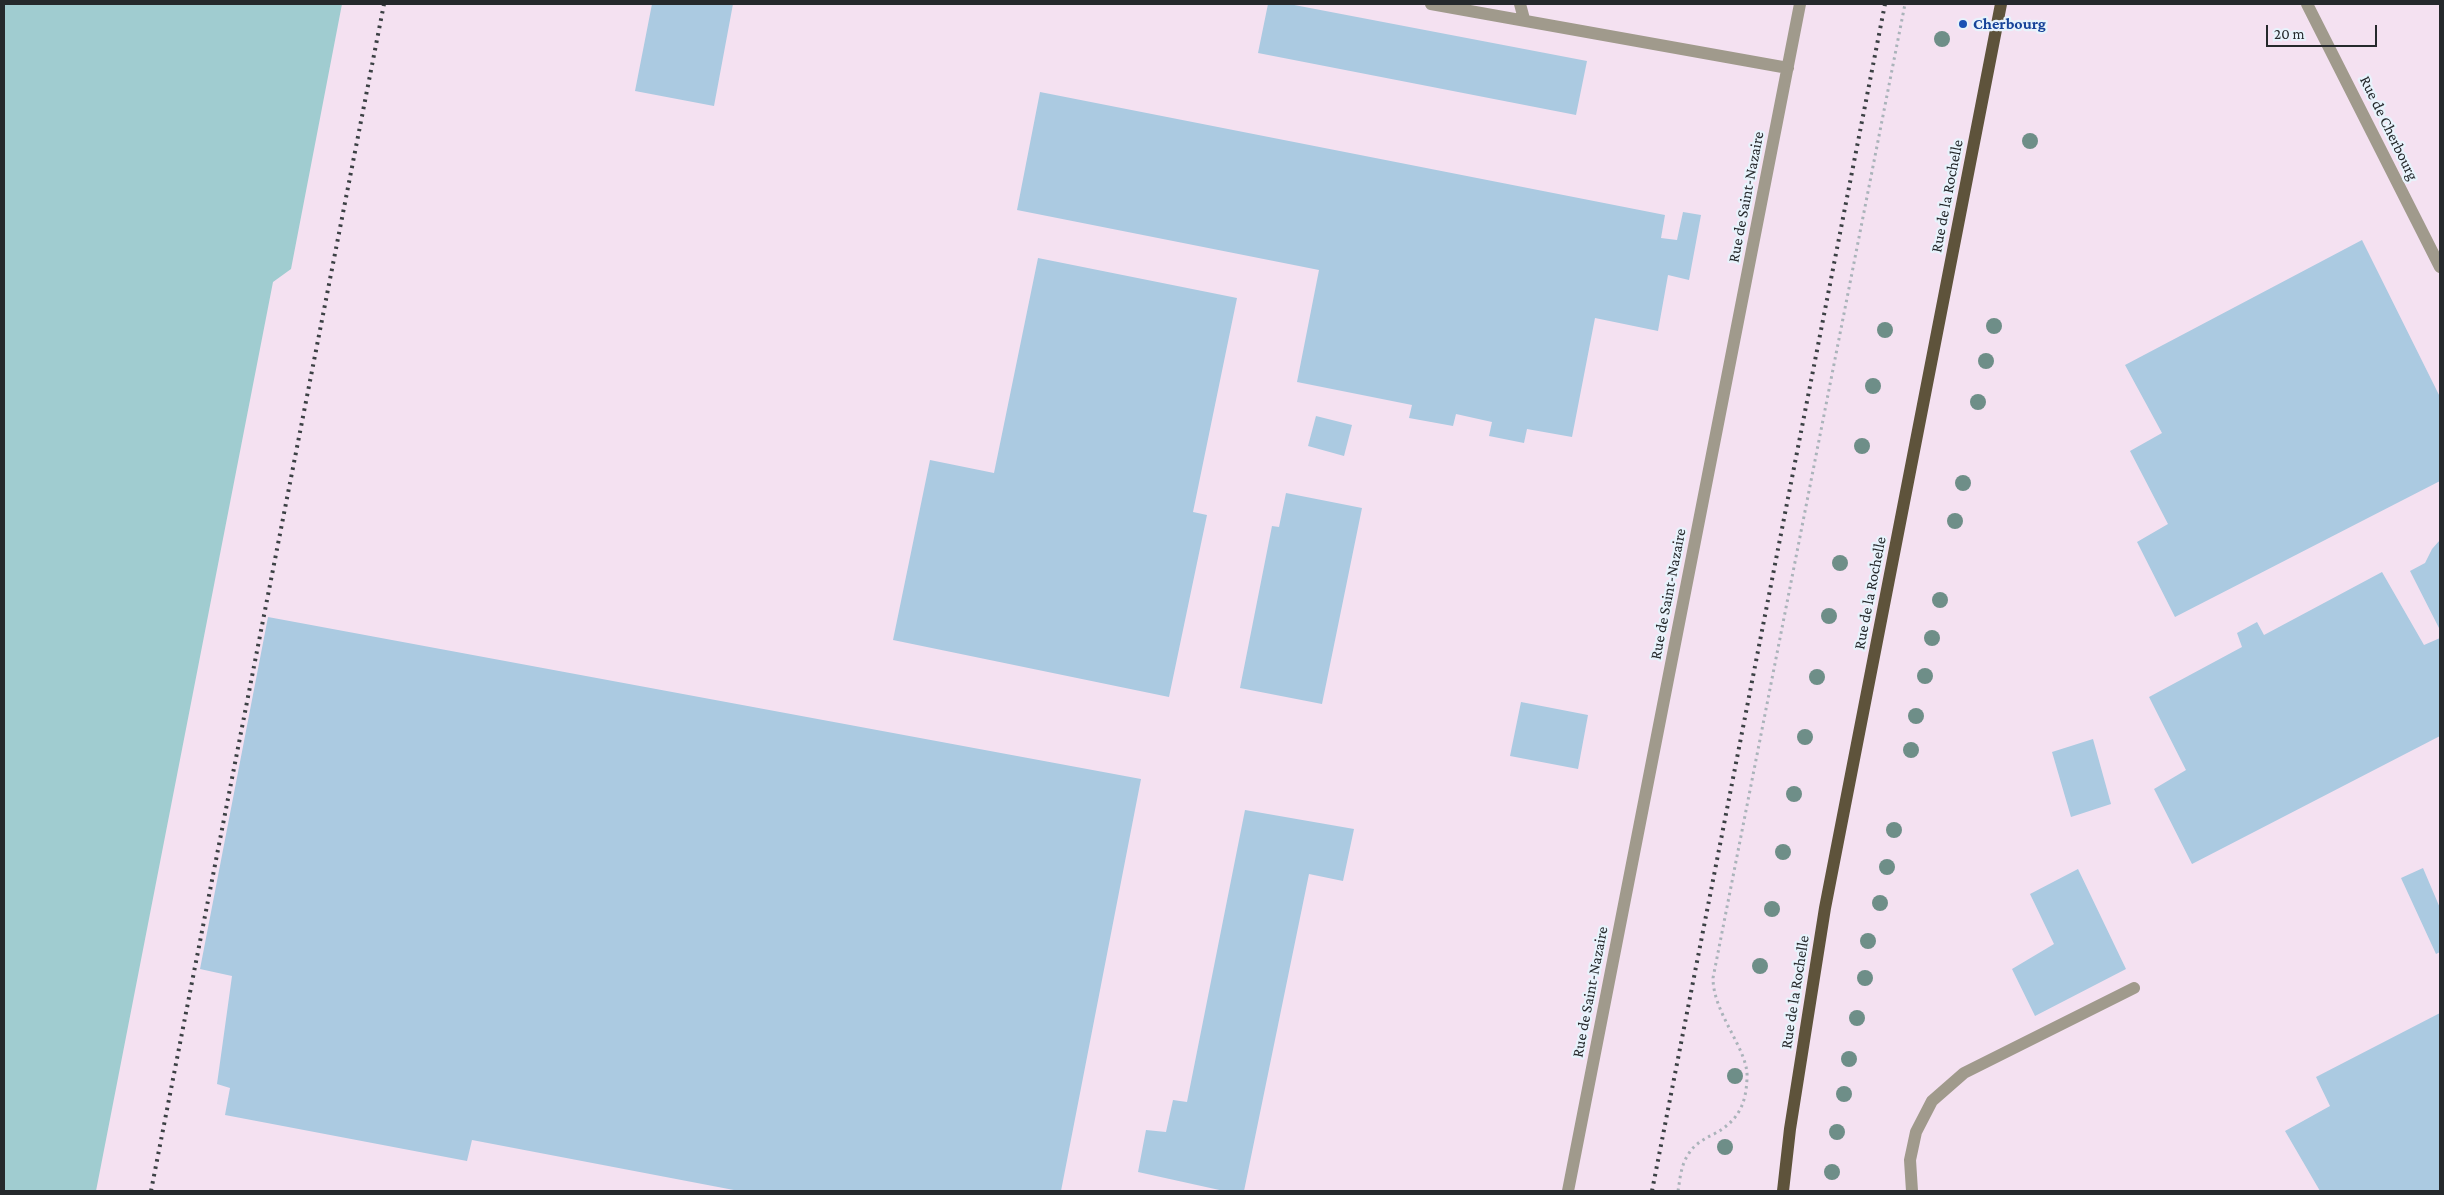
<!DOCTYPE html>
<style>
body{margin:0}
#map{position:relative;width:2444px;height:1195px;overflow:hidden;background:#e8f3fc;font-family:"Crimson Pro",serif}
canvas{display:block}
.frame{position:absolute;inset:0;border:5px solid #25292c;pointer-events:none}
.scale{position:absolute;left:2266px;top:25px;width:111px;height:22px;box-sizing:border-box;border:2px solid #25292c;border-top:0;padding-left:6px;font-size:15px;line-height:18px;white-space:nowrap;color:#25292c;-webkit-text-stroke:4px #e8f3fc;paint-order:stroke}
</style>
<div id="map">
<canvas width="2444" height="1195"></canvas>
<div class="frame"></div>
<div class="scale">20 m</div>
</div>
<script>
const g = document.querySelector('canvas').getContext('2d');
g.lineJoin = 'round';
function fillPath(path, color) {
  g.fillStyle = color;
  g.fill(path, 'evenodd');
}
function stroke(path, color, width, dash) {
  g.strokeStyle = color;
  g.lineWidth = width;
  g.lineCap = dash ? 'butt' : 'round';
  g.setLineDash(dash || []);
  g.stroke(path);
}
function write(font, color, halo, rows, align = 'center') {
  g.font = font + ' "Crimson Pro",serif';
  g.lineWidth = 4.5;
  g.setLineDash([]);
  g.textBaseline = 'middle';
  g.strokeStyle = halo;
  g.fillStyle = color;
  for (const [text, x, y, turn = 0] of rows) {
    g.save();
    g.translate(x, y);
    g.rotate((+turn || 0) * Math.PI / 180);
    g.textAlign = isNaN(turn) ? turn : align;
    if (halo) g.strokeText(text, 0, 0);
    g.fillText(text, 0, 0);
    g.restore();
  }
}
fillPath(new Path2D(`
 M4,4H2440V1191H4Z`), '#f4e1f1');
fillPath(new Path2D(`
 M4,4H342L291,269L273,282L96,1191H4Z`), '#a0ccd0');
fillPath(new Path2D(`
 M652,4H733L714,106L635,91Z
 M1268,4H1289L1587,61L1576,115L1258,53Z
 M1040,92L1665,215L1661,238L1677,240L1683,212L1701,215L1689,280L1668,275L1658,331L1595,318L1572,437L1527,429L1524,443L1489,436L1492,422L1456,414L1453,426L1409,418L1412,405L1297,382L1319,270L1017,210Z
 M2362,240L2440,397V481L2175,617L2137,542L2168,524L2130,451L2162,433L2125,365Z
 M1038,258L1237,298L1193,512L1207,515L1169,697L893,640L930,460L994,473Z
 M1316,416L1352,425L1344,456L1308,446Z
 M1286,493L1362,508L1322,704L1240,688L1272,526L1279,527Z
 M2440,540V630L2410,571L2425,563L2432,549Z
 M2382,572L2424,645L2440,638V736L2192,864L2154,789L2186,770L2149,697L2242,647L2237,633L2257,622L2264,635Z
 M268,617L1141,779L1061,1191H739L472,1140L467,1161L225,1115L230,1088L217,1084L232,976L200,969Z
 M1521,702L1588,715L1578,769L1510,756Z
 M2093,739L2111,804L2071,817L2052,752Z
 M1245,810L1354,829L1343,881L1309,874L1244,1191H1224L1138,1172L1146,1130L1166,1132L1173,1100L1187,1102Z
 M2423,868L2440,908V952L2436,954L2401,878Z
 M2078,869L2126,969L2035,1016L2012,969L2054,944L2030,894Z
 M2440,1013V1191H2320L2285,1131L2330,1106L2316,1077Z`), '#abcae1');
stroke(new Path2D(`
 M1678,1191C1680,1179 1681,1165 1688,1155C1694,1144 1704,1139 1714,1134C1738,1121 1746,1105 1747,1078C1749,1050 1713,1014 1713,978L1905,4`), '#aab3ba', 3, [2.5, 4]);
stroke(new Path2D(`
 M1431,4L1788,68
 M1520,4L1524,19
 M2307,4L2440,267
 M1568,1191L1800,4
 M1912,1191L1910,1160L1916,1132L1932,1101L1964,1073L2134,988`), '#a09a8c', 12);
stroke(new Path2D(`
 M1783,1191L1790,1129L1825,908L2001,4`), '#5e533b', 12);
stroke(new Path2D(`
 M151,1191L384,4
 M1652,1191L1885,4`), '#3b4044', 4, [2.5, 5]);
g.fillStyle = '#6e8e88';
for (const [x, y] of [
 [1942,39],
 [2030,141],
 [1994,326],
 [1885,330],
 [1986,361],
 [1873,386],
 [1978,402],
 [1862,446],
 [1963,483],
 [1955,521],
 [1840,563],
 [1940,600],
 [1829,616],
 [1932,638],
 [1925,676],
 [1817,677],
 [1916,716],
 [1805,737],
 [1911,750],
 [1794,794],
 [1894,830],
 [1783,852],
 [1887,867],
 [1880,903],
 [1772,909],
 [1868,941],
 [1760,966],
 [1865,978],
 [1857,1018],
 [1849,1059],
 [1735,1076],
 [1844,1094],
 [1837,1132],
 [1725,1147],
 [1832,1172]
]) {
  g.beginPath();
  g.arc(x, y, 8, 0, 2 * Math.PI);
  g.fill();
}
for (const [x, y, r, color] of [
 [1963,24,5,"#1a4fb4"]
]) {
  const dot = new Path2D();
  dot.arc(x, y, r, 0, 2 * Math.PI);
  g.fillStyle = color;
  g.fill(dot);
  stroke(dot, '#e8f3fc', 2);
}
write('bold 16px', '#164399', '#e8f3fc', [
 ["Cherbourg",1973,24]
], 'left');
write('16px', '#25292c', '#e8f3fc', [
 ["Rue de Cherbourg",2389,128,64],
 ["Rue de la Rochelle",1947,196,-79],
 ["Rue de Saint-Nazaire",1746,197,-79],
 ["Rue de la Rochelle",1870,593,-79],
 ["Rue de Saint-Nazaire",1668,594,-79],
 ["Rue de Saint-Nazaire",1590,992,-79],
 ["Rue de la Rochelle",1795,992,-81]
]);
</script>
